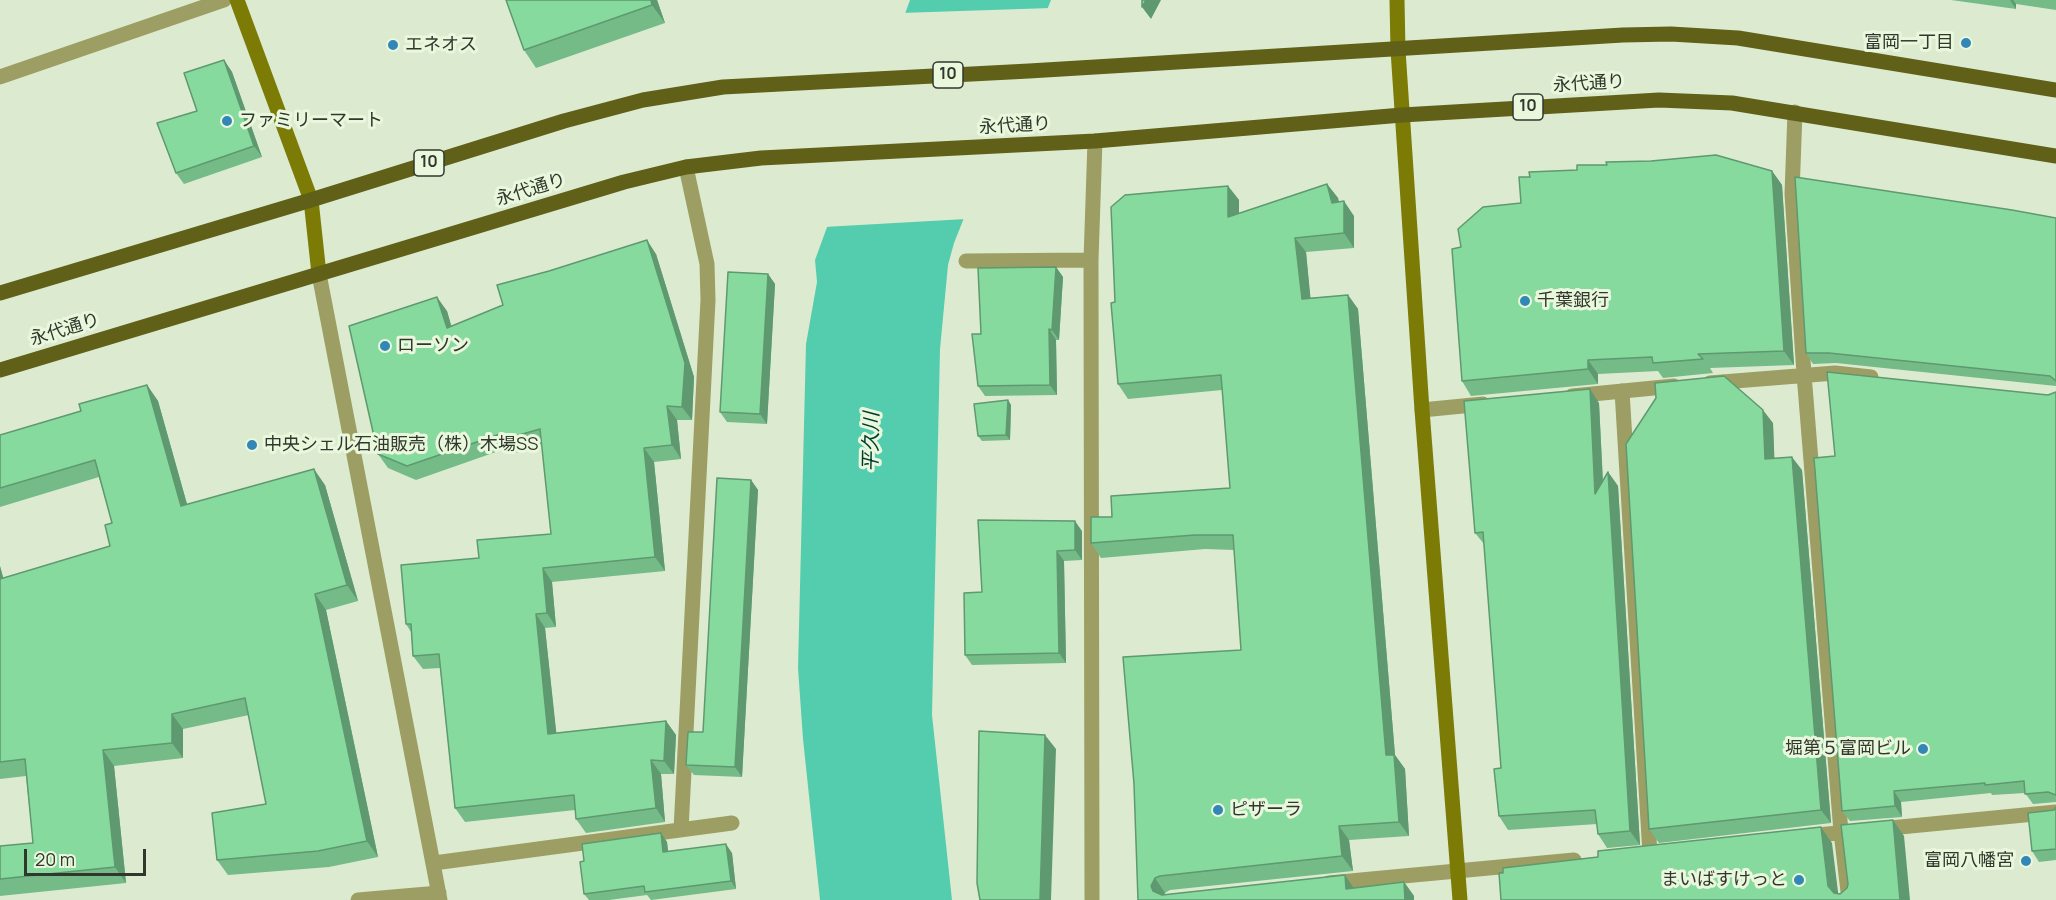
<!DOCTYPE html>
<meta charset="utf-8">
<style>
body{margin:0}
#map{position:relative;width:2056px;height:900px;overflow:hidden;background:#dcebd0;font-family:Manrope,sans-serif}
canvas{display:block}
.scale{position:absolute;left:24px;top:849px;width:122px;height:27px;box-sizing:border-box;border:3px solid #31372c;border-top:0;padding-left:8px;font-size:18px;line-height:21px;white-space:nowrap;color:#31372c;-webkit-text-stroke:4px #e9f8dd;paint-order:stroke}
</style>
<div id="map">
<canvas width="2056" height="900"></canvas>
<div class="scale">20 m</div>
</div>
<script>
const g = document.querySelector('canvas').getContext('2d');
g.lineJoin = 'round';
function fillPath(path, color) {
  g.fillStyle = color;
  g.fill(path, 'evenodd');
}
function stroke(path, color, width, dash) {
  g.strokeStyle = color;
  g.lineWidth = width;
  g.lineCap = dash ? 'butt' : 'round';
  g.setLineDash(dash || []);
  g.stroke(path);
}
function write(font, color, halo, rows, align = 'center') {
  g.font = font + ' Manrope,"Noto Sans JP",sans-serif';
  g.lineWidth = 6;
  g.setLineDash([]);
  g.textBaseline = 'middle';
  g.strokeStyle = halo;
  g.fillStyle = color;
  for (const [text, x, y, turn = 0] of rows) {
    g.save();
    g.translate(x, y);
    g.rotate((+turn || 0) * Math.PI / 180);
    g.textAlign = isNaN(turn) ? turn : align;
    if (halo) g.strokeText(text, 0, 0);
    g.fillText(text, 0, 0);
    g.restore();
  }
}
fillPath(new Path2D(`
 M910,0H1051L954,243L948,265L940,349L932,715L952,900H820L803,739L798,668L806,344L817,282L815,260Z`), '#53cdae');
fillPath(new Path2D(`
 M1051,8L966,219L824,227L901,13Z`), '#dcebd0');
stroke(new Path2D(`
 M0,77L224,0
 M1622,391L1650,854`), '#9d9e63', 15);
stroke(new Path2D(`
 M1795,112L1792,194L1804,374L1841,832L1849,900
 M966,261L1091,260
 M319,274L440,900
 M1710,383L1835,373L1871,377
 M1572,396L1674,386
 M1422,410L1483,404
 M681,830L708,300L707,264L686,167
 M1807,836L2056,812
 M434,863L732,823
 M1329,883L1574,860
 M358,900L439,893
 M1092,900L1091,260L1095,141`), '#9d9e63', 15);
stroke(new Path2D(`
 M237,0L311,200L319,274
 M1397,0L1398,50L1422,410L1460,900`), '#7b7b06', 15);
stroke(new Path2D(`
 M0,293L311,200L564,121L643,100L723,87L1029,71L1623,35L1671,34L1738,38L2056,90
 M0,370L624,182L686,167L761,158L1095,141L1402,115L1659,100L1732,103L2056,156`), '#606019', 15);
fillPath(new Path2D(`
 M657,0L665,23L536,68L524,50Z
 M1951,0H2056V10L2016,4V9Z
 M224,60L232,72L262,157L184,184L176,173L197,111Z
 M1772,171L1782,185L1794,365L1710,368L1713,373L1663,378L1658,371L1598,374V384L1471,396L1462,381L1461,247L1521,203L1530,177Z
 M1327,184L1338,198L1339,202L1354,216V248L1306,252L1310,298L1348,295L1358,309L1395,755L1405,769L1409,836L1349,840L1353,871L1170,890L1165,893L1164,895L1353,888L1404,882L1414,896L1138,900L1241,650L1234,550L1205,549L1101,558L1091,543L1112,517L1230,488L1222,390L1128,399L1118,384L1115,302L1228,186L1239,200V214Z
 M2056,218V386L1836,363L1813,364L1806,353Z
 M656,254L694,377L692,420H677L681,459L654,462L665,571L552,582L556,627L545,628L556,733L666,721L676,735L674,774H661L665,822L586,833L576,819L575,810L465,822L455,808L440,668L423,669L413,656L411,632L406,624L479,558L551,534L542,445L515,453L510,447L416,480L388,468L378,454L447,311L451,326Z
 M1056,267L1063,277L1059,340H1056L1057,395L985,396L978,386L981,334Z
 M768,274L775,284L767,424L727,422L720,412Z
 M147,385L158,401L187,504L325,485L358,601L326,610L378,857L329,867L228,875L217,860L266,804L249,715L183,729V758L114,766L126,883L0,896V846L33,843L26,776L0,779V566L3,578L110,546L112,523L99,477L0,507V435L81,411Z
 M2056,392V802L2033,804L2025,793L1992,795L1991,793L1901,802L1902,817L1850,821L1842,811L1835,456L2048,395Z
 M1008,400L1011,405L1010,440L982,441L978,436Z
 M1599,403L1603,481L1608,472L1618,486L1640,845L1607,848L1598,834L1597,824L1508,830L1499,816L1501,768L1484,544L1475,533Z
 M1773,423L1774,458L1802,470L1831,823L1659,843L1649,829Z
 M751,480L758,490L742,777L694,775L686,765L703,732Z
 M1082,531V560L1064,561L1066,663L972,665L965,655L982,592Z
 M2056,807V860L2039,862L2032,851Z
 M661,833L667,842L668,851L732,853L736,889L651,900L647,895L609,900H589L584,894V861Z`), '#74bb88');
fillPath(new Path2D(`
 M651,0H657L665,23L652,5Z
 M1146,0H1161L1151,19L1142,7Z
 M2010,0H2013L2016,4V9Z
 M224,60L232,72L262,157L254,146Z
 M1772,171L1782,185L1794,365L1784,351Z
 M1327,184L1338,198L1342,218L1332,203Z
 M1228,186L1239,200V232L1228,217Z
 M1344,201L1354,216V248L1344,233Z
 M1295,238L1306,252L1312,313L1302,299Z
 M647,240L656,254L694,377L692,420L682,407Z
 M1056,267L1063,277L1059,340L1052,330Z
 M768,274L775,284L767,424L760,414Z
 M1348,295L1358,309L1395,755L1405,769L1409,836L1399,822L1386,755Z
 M437,297L447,311L456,342L447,328Z
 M1049,329L1056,340L1057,395L1050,385Z
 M1588,360L1598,374V384L1588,369Z
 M147,385L158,401L192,522L181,506Z
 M1590,389L1599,403L1604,507L1595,494Z
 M1008,400L1011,405L1010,440L1006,435Z
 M667,406L677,420L681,459L672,445Z
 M1763,410L1773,423L1775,473L1765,459Z
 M644,448L654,462L665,571L655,557Z
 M1792,457L1802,470L1831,823L1821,810Z
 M314,469L325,485L358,601L347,585Z
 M1608,472L1618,486L1640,845L1630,831Z
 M751,480L758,490L742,777L735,767Z
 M1075,521L1082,531V560L1075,550Z
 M1057,551L1064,561L1066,663L1059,653Z
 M0,566L8,595L0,584Z
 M543,568L552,582L556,627L547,613Z
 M315,594L326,610L378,857L367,841Z
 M536,614L545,628L558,748L548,734Z
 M172,714L183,729V758L172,743Z
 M666,721L676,735L674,774L664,761Z
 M1045,735L1056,749L1051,900H1040Z
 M103,750L114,766L126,883L115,867Z
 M651,760L661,774L665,822L656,808Z
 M1894,791L1901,802L1902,817L1895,806Z
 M1893,820L1904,836L1910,900H1900Z
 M1339,826L1349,840L1353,871L1342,856Z
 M1821,827L1832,843L1839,900L1828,886Z
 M661,833L667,842L669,860L663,852Z
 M726,844L732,853L736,889L731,881Z
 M1345,875L1355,890L1346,889Z
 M1155,878L1165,893L1162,900L1153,891L1151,886Z
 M1404,882L1414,896V900H1405Z`), '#5e996f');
const building = new Path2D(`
 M506,0H651L652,5L524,50Z
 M1142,0H1146L1142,7Z
 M224,60L254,146L176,173L157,123L197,111L184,73Z
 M1716,155L1772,171L1784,351L1698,354L1703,359L1653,363L1652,357L1588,360V369L1462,381L1452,249L1461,247L1458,229L1483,207L1521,203L1519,177H1530L1529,172L1577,170V165H1607L1606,162L1651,161Z
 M1795,177L2012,210L2056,218V381L2050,376L1829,353H1806Z
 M1327,184L1332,203L1344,201V233L1295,238L1302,299L1348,295L1386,755H1394L1399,822L1339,826L1342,856L1160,876L1155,878L1151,886L1153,891L1162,895L1345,875L1346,889L1404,882L1405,900H1138L1134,784L1123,657L1241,650L1233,535H1195L1091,543V517H1112L1111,496L1230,488L1221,375L1118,384L1111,303L1115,302L1111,207L1125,195L1228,186V217Z
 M647,240L685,363L682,407L667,406L672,445L644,448L655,557L543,568L547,613L536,614L548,734L666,721L664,761L651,760L656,808L576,819L574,795L455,808L439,654L413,656L411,624H406L401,565L479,558L477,540L551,534L540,429L505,439L503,433L407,466L378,454L349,326L437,297L447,328L503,305L497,285L549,271Z
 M1056,267L1052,330L1049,329L1050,385L978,386L972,334H981L978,268Z
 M728,272L768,274L760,414L720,412Z
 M1827,372L2048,395L2056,392V795L2048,792L2025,794L2024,781L1985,785V783L1894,791L1895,806L1842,811L1814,458L1835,456Z
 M1724,376L1763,410L1765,459L1792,457L1821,810L1649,829L1626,444L1656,398L1655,383Z
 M147,385L181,506L314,469L347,585L315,594L367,841L318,851L217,860L212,813L266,804L245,698L172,714V743L103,750L115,867L0,879V846L33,843L25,759L0,762V579L110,546L105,525L112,523L95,460L0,488V435L81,411L79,404Z
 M1590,389L1595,494L1608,472L1630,831L1598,834L1595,810L1499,816L1494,769L1501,768L1483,532L1475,533L1464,401Z
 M1008,400L1006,435L978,436L974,404Z
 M717,478L751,480L735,767L686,765L688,732H703Z
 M978,520L1075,521V550L1057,551L1059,653L965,655L964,593L982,592Z
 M979,731L1045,735L1040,900H980L977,883Z
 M2056,807V849L2032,851L2028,813L2054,810Z
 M1893,820L1900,900H1501L1499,873H1503V868L1598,857V851L1821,827L1828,886L1834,893L1840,894L1847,888L1848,884L1841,825Z
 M661,833L663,852L726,844L731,881L645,892L644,886L584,894L580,862L584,861L582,844Z`);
fillPath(building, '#87da9e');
stroke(building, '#5e996f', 1.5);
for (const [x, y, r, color] of [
 [1966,43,6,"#3287b6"],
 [393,45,6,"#3287b6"],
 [227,121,6,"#3287b6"],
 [1525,301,6,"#3287b6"],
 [385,346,6,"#3287b6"],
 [252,445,6,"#3287b6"],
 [1923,749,6,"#3287b6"],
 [1218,810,6,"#3287b6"],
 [2026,861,6,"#3287b6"],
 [1799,880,6,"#3287b6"]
]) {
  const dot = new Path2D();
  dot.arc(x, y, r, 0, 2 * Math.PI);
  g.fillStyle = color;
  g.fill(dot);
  stroke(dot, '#e9f8dd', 2);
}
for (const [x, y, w] of [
 [948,75,30],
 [1528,107,30],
 [429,163,30]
]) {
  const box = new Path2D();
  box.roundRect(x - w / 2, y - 13, w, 26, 4.5);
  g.fillStyle = '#e9f8dd';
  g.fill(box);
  stroke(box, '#31372c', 1.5);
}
write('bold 16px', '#31372c', null, [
 ["10",948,75],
 ["10",1528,107],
 ["10",429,163]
]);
write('18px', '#31372c', '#e9f8dd', [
 ["富岡一丁目",1954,43,"right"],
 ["エネオス",405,45],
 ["ファミリーマート",239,121],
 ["千葉銀行",1537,301],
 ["ローソン",397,346],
 ["中央シェル石油販売（株）木場SS",264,445],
 ["堀第５富岡ビル",1911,749,"right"],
 ["ピザーラ",1230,810],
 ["富岡八幡宮",2014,861,"right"],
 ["まいばすけっと",1787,880,"right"]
], 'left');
write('18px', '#31372c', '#e9f8dd', [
 ["永代通り",1589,84,-3],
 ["永代通り",1015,126,-3],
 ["永代通り",531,190,-17],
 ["永代通り",65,330,-17]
]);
write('italic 20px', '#00392d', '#e9f8dd', [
 ["平久川",872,442,-89]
]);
</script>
